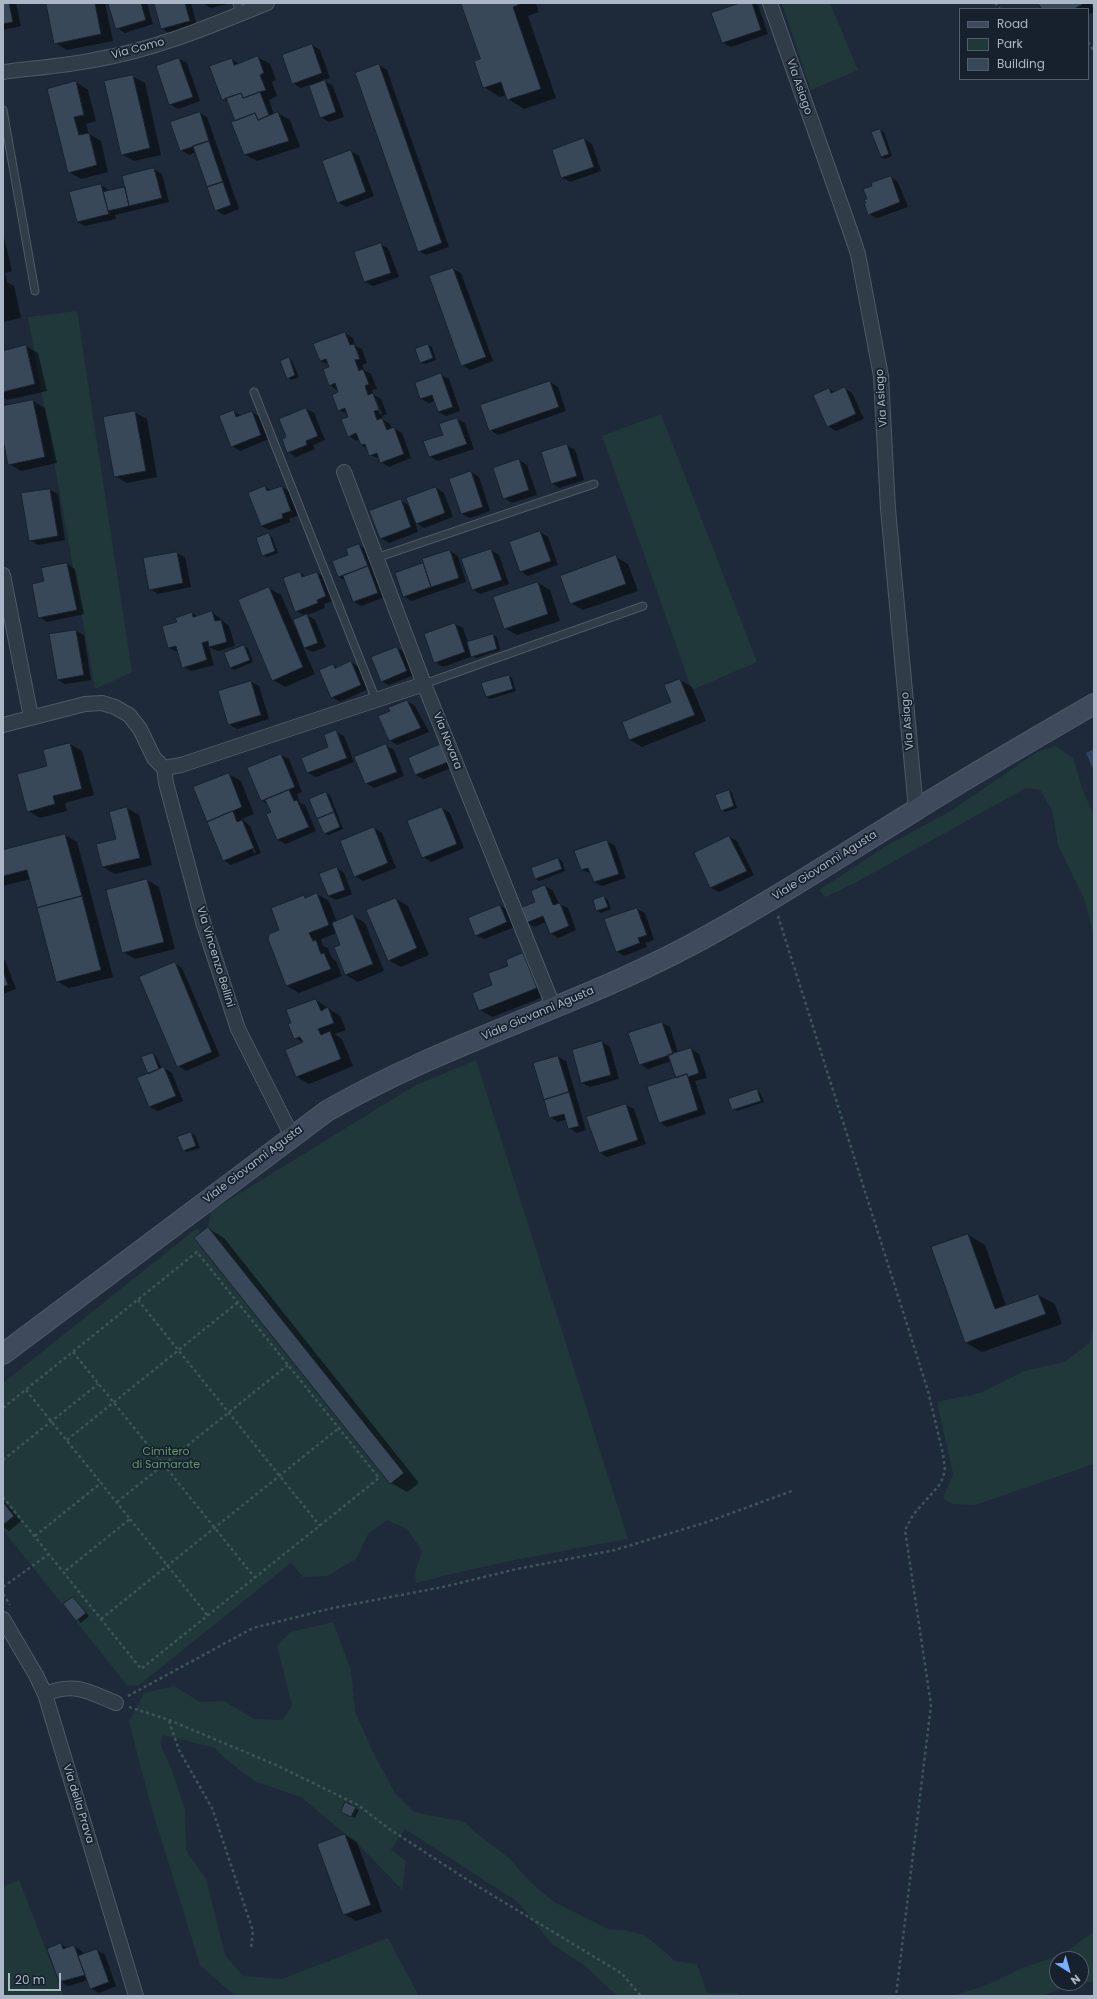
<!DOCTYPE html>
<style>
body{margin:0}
#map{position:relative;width:1097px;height:1999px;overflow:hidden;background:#1e2a39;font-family:Poppins,sans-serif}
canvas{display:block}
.frame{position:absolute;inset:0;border:4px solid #abb6c6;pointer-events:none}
.legend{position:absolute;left:959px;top:8px;width:130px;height:72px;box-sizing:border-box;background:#17212e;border:1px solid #525d6b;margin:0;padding:5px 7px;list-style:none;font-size:12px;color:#abb6c6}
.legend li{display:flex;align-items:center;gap:8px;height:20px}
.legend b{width:20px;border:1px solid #525d6b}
.north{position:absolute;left:1049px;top:1951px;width:40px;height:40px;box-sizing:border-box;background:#17212e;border:1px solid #525d6b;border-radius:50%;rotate:143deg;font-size:11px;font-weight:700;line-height:16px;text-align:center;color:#abb6c6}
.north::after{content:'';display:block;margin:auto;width:14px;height:18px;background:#78afff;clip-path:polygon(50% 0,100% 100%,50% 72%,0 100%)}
.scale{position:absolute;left:8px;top:1973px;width:53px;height:18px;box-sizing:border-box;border:2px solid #abb6c6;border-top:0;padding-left:5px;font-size:12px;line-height:14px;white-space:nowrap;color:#abb6c6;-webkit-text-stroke:3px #17212e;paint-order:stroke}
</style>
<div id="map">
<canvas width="1097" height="1999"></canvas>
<div class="frame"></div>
<ul class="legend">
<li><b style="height:5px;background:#3f4b5d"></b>Road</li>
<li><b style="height:11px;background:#20383a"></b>Park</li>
<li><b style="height:11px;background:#394859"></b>Building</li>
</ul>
<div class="north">N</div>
<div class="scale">20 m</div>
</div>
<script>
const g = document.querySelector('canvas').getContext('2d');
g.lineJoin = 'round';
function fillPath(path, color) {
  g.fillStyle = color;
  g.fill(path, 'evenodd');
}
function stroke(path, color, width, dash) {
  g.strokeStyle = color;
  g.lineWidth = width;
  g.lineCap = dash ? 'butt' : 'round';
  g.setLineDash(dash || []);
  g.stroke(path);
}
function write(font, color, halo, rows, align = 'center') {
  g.font = font + ' Poppins,sans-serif';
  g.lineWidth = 3.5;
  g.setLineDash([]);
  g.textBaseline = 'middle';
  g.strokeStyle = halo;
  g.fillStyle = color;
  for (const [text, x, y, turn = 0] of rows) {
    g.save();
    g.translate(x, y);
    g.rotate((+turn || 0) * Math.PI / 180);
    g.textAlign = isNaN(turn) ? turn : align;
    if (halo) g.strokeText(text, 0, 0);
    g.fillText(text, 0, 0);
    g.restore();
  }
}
fillPath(new Path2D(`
 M782,3H830L858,70L811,90Z
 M77,311L132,672L95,689L28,317Z
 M661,414L757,662L692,690L602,436Z
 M1056,746L1073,758L1083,791L1094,815V937L1085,901L1058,845L1052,810L1040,790L1026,788L853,884L825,897L819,890L886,846L949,812L1037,752Z
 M476,1060L628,1539C557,1552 486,1564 416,1583L415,1573L422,1551L407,1529L387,1520L368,1534L356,1559L327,1576L303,1577L291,1563L138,1686L127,1685L3,1530V1383L197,1228L201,1233L208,1227L211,1211L414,1086Z
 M1094,1321V1464L975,1505L952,1504L943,1498L953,1474L937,1402L980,1393L1025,1371L1064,1362L1090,1343Z
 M333,1622L351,1670L355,1712L373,1752L395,1793L414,1812L465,1822L476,1833L509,1858L528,1880L554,1902L610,1930H626L646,1936L675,1961L697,1964L707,1993H737L739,1996H617L585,1966L552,1944L518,1902L405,1829L391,1850L406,1861L402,1890L363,1849L301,1797L254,1781L227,1760L215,1748L163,1735L160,1744L171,1768L185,1810L186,1850L206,1879L225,1955L243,1976L282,1979L388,1938L419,1996H235L200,1965L150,1803L129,1722L144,1693L174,1686L200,1702L224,1701L254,1719L282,1720L292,1706L277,1646L291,1632Z
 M19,1880L64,1996H3V1887Z
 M1092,1933L1094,1934V1981L1066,1987L1041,1996H951L985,1986L1020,1969L1063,1954ZM1057,1959H1081V1983H1057Z`), '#20383a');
fillPath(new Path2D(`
 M1094,749V771L1086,753Z`), '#2d4460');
fillPath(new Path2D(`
 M3,3H16L21,26L3,30Z
 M57,3H105L113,41L67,50L55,43Z
 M109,3H147L153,24L125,33L117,28Z
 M160,3H191L197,26L169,33L161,28L155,4Z
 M202,3H231L211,8Z
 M463,3H536L539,12L528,16L556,98L524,109L508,99L506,95L500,97L484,87L482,59Z
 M743,3H755L758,5L768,34L731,47L723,43Z
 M1040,3H1091L1094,12L1088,15V9H1043Z
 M312,45L320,50L330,78L323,80L333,86L344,117L329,122L321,117L309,85L301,88L293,83Z
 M258,57L270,64L276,80L272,82L277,96L269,100L274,115L278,113L290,120L300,147L257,161L244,154L236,121L229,103L223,99L232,59L239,64Z
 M179,59L187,63L200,101L178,109L170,104Z
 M379,65L387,70L449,247L426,255L419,251Z
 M132,76L145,83L161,155L134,161L122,154Z
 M76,82L88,90L96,121L86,124L89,134L101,141L108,172L81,179L69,172Z
 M199,113L207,117L239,209L224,215L216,210L196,152L189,155L181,150Z
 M880,130L884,132L892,156L885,159L881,157Z
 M584,139L592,144L601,171L570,182L562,177Z
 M351,151L359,156L374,196L346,207L338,202Z
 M154,169L162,174L169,202L115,215L116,219L85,226L77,222L70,192L101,185L110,191L126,187L123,176Z
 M890,177L898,182L908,207L877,218L869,214L867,203L873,186Z
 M3,233L12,271L5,273L7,282L14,286L21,318L3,322Z
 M380,244L388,248L399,277L373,286L365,282L355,253Z
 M453,269L461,273L493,361L470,370L462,365L430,277Z
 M345,333L353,338L355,346L362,349L367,363L362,365L365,371L371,374L377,389L372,390L374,395L381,399L387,414L382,416L383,420L390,424L392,429L394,428L402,433L411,458L389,467L381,462L380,459L370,455L367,448L361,445L359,439L357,441L349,436V417L348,414L339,410L340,393L330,385V365L320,361ZM374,399H376L382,414L380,415Z
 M428,345L432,347L436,360L425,364L421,362Z
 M26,346L38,353L47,391L7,400L3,398V352Z
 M289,359L292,361L299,377L291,380L288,378Z
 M441,375L449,379L460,411L446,416L438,412L435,401L429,403L421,399Z
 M550,382L558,387L566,411L498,435L490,430Z
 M844,388L852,393L864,419L836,431L828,426L829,389L835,392Z
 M33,401L45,408L57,463L21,471L9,464L3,435V407Z
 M306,409L314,413L325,440L313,445L315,449L296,457L288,452L287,438Z
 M134,412L147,419L157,477L127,483L115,476Z
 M234,412L242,416L252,412L260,417L269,439L240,451L232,446Z
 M457,419L465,423L474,449L438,461L430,457Z
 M567,445L575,450L584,480L559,488L552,483Z
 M519,460L527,465L537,495L512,503L504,498Z
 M471,472L479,477L490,511L470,518L462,514Z
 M265,487L272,491L282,487L290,492L299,515L289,519L291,522L269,530L261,526Z
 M436,488L444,493L453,517L424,528L415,522L418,532L389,543L381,538L400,500L410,506Z
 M50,490L58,494L65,540L38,545L30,540Z
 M540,532L548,537L558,565L528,576L520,571Z
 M268,535L272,537L278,553L267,557L263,555Z
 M359,545L367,550L385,597L361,606L353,601L345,580L339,577L333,562L349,556Z
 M491,550L499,555L509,584L480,594L472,589Z
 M450,551L458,556L466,582L411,601L404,596L396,573L424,564Z
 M177,553L185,557L191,587L158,594L150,589Z
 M616,557L628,564L638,591L583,610L571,603Z
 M67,564L75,569L84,614L47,622L39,617L45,582Z
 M300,573L306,577L317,573L325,577L333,601L324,604L325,608L307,615L315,620L326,647L313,652L303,647L315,674L285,687L273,680L269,588L281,595L295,627H297L305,616L296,611Z
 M538,583L550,590L560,621L517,635L504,628Z
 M212,612L229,626L235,646L218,651L209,647L214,665L191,671L183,667L178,652L169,648L178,623L192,613L197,616Z
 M455,624L463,628L468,643L493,635L497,637L500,650L476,658L473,656L443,667L435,662Z
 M76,631L84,635L91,680L65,684L57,679Z
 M244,646L248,648L253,662L234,670L231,668L225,654Z
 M397,648L405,652L414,675L389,685L381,681Z
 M351,662L359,667L368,689L340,702L332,697L320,670L333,665L338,667Z
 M509,676L512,678L516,691L490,699L486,697Z
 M680,680L692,687L706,721L642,747L630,740L673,703Z
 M251,682L259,686L269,719L237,729L229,724Z
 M407,701L415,706L429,732L397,745L390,740Z
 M336,732L344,736L354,762L316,777L308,773L330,748Z
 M70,744L82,751L94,795L65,803L67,811L40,818L28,811L48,767Z
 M441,745L456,766L424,779L416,775L409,758Z
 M386,746L394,750L404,776L374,788L366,783Z
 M281,755L289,759L302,792L297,794L300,803L305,805L316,831L286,844L278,840L272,813L269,805L262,801L248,769Z
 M228,774L241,781L254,814L242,819L250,826L261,853L231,865L223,860L208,822ZM243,825H245L256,853H254Z
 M729,791L732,793L737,808L725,812L722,810Z
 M326,793L330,795L343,829L328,835L324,833Z
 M127,808L139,815L152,865L115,874L103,867L98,845L117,840Z
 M442,808L450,813L464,848L431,862L423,857Z
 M374,828L382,833L396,868L363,881L355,876Z
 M65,835L77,842L113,977L69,988L57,981L30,879L3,886V851Z
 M729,837L737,841L754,875L719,892L711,888L695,854Z
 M607,841L615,846L626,878L602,886L594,882L592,874L582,870Z
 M558,859L562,861L565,871L539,881L536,879Z
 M337,868L344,873L352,894L336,900L328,896Z
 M147,880L159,887L175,949L135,959L123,952Z
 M545,886L553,891L559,904L568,908L576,930L558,938L550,933L546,922L535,927L527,923Z
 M317,894L329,901L337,922L353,916L365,923L384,971L358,982L346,975L342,945L337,933L321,939L323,946L328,948L332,958L336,961L342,976L299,993L287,986L269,939L280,930L304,896L307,898Z
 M604,897L608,900L611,909L601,913L597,911Z
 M396,899L408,906L429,955L401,967L388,960Z
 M500,906L508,910L515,927L484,939L476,935Z
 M637,909L645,913L654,940L645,943L647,947L624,956L616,951Z
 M523,954L535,961L548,995L492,1017L480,1010L494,986L510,966Z
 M3,959L5,960L16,989L3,994Z
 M174,963L182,968L220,1056L186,1071L178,1066Z
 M316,1000L340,1016L346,1030L334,1034L342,1039L353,1066L309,1084L297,1077L286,1050L304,1043L295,1038Z
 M662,1023L670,1027L678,1053L691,1049L699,1054L707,1078L695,1081L706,1114L667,1127L659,1122L677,1078L671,1061L648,1069L640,1064Z
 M602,1042L610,1047L619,1079L590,1087L582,1083Z
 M152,1054L156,1056L162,1069L164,1068L172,1073L183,1101L158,1111L150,1107L138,1079L149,1074Z
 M558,1057L566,1061L586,1130L577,1133L569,1128L566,1120L558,1122L550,1117Z
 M757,1090L760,1093L764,1102L737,1111L733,1109Z
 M626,1105L634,1109L646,1144L607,1157L600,1153Z
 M191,1133L195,1135L200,1148L187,1152L183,1150Z
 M208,1228L224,1238L419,1483L407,1492L391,1483Z
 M968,1235L985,1245L1006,1306L1038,1295L1055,1304L1062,1324L982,1352L966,1343Z
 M3,1501L7,1504L21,1521L9,1531L3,1527Z
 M73,1598L89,1616L81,1623L64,1605Z
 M355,1808L359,1810L355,1818L345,1814Z
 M345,1835L357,1842L382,1912L356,1921L344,1914Z
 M61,1945L68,1948L74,1946L82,1951L84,1955L97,1950L105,1955L116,1986L99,1993L91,1988L88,1980L68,1986L60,1981Z`), '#0007');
const building = new Path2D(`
 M3,3H9L13,22L3,24Z
 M52,3H95L101,34L54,44L46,4Z
 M108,3H141L146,20L116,29Z
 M185,3L190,21L161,29L154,4Z
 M461,3H523L513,7L541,89L507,100L501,82L483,88L474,61L480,59Z
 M740,3H752L761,30L722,43L711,13Z
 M1038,3H1083V4L1074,9H1042Z
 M312,44L322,73L292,84L282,55Z
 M258,56L264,73L260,75L266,90L243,98L241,93L222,100L209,66L232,58L234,65Z
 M179,58L193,97L169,105L156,66Z
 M379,64L442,243L418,252L355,73Z
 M133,75L150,148L121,155L104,81Z
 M325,80L336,112L320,118L309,86Z
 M76,81L84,115L74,117L79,135L89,133L97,165L68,173L47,89Z
 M260,92L269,115L258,120L255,113L235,121L226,98L241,93L243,98Z
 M200,112L209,141L180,151L170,122Z
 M278,112L289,141L244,155L231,122L255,113L258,120Z
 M880,129L889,154L881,157L871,132Z
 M584,138L594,167L561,178L552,150Z
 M209,141L223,182L207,187L193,146Z
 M351,150L366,192L337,203L322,161Z
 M154,168L162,198L129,206L122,176Z
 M891,176L900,202L868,215L864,203H866L864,200L867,199L863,189L872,186L871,183Z
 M223,182L231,205L215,211L207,187Z
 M101,184L109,214L77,222L69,192Z
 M125,187L129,206L108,211L103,192Z
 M381,243L391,273L364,282L354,252Z
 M453,268L486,357L461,366L429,276Z
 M345,332L350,345L354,344L360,359L355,360L359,371L363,369L369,384L365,386L368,395L373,393L379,410L374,411L377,420L382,418L387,430L394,427L404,454L380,463L377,453L369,456L365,444L361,445L356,433L348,437L341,419L348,417L345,408L338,411L332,395L338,392L335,383L329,386L323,369L329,367L326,359L320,361L313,344Z
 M428,344L433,358L420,363L415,349Z
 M26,345L35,384L3,392V351Z
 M289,357L295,375L287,379L280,361Z
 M441,373L453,407L438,412L432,395L420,399L415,383Z
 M550,381L559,407L489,431L480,405Z
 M845,387L856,414L827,427L813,395L829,388L831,393Z
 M33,400L45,457L8,465L3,440V406Z
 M306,408L318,436L306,441L307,445L287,453L282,439L286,437L279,419Z
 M234,410L236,417L252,411L261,435L231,447L219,416Z
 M135,411L146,471L114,477L103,417Z
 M457,418L467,444L429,457L423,441L443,435L439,424Z
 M567,444L577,476L551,484L541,452Z
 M519,459L529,490L503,499L493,468Z
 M471,471L483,507L461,514L449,479Z
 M265,486L267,491L282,486L291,511L282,514L283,518L261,526L248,493Z
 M436,487L445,513L416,524L406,498Z
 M50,489L58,536L29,541L21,493Z
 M401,499L411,527L380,539L369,511Z
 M540,531L551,561L520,572L509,542Z
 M269,533L275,551L262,556L256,538Z
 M359,544L368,566L338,577L332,561L348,555L346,549Z
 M491,549L502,580L472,590L461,559Z
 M450,550L459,578L431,587L422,559Z
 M177,552L183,583L149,590L143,558Z
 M616,555L626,584L570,604L560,576Z
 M67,563L77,610L38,618L32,584L44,581L41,568Z
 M423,563L431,587L403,597L395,573Z
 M368,566L378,593L353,602L343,576Z
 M300,572L302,577L317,572L326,596L317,600L318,603L295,612L283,578Z
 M538,582L548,614L504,629L493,597Z
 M269,587L303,667L272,681L238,600Z
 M212,611L215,621L221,620L227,642L209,647L208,641L202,643L207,660L182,668L176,646L168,648L162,626L177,622L175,618L192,612L193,617Z
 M307,614L318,643L304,648L293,620Z
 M455,623L465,652L434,663L424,634Z
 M76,630L84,675L57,680L49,634Z
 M493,634L497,649L471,657L467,642Z
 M244,645L250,660L230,668L224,653Z
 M397,647L407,671L381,682L371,657Z
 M351,661L361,685L331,698L319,670L333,664L335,668Z
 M509,675L513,689L486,697L481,683Z
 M680,679L695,715L629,740L622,722L671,702L664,685Z
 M251,681L261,715L228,725L218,691Z
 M407,700L421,728L389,741L378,716L390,711L388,708Z
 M336,730L347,758L307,773L301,758L328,747L324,735Z
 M70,743L82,789L53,796L55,804L27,812L17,774L47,766L43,750Z
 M386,744L397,772L365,784L354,757Z
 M441,744L448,762L415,775L408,758Z
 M281,754L295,787L261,801L247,768Z
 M229,773L242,807L207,822L193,787Z
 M289,790L294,801L297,800L309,827L277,840L266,814L271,812L265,800Z
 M729,790L734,806L721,811L715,795Z
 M326,792L334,812L317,819L309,799Z
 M127,807L140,858L102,867L96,844L116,839L109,812Z
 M442,807L457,844L422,858L407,821Z
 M233,811L237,822L242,820L254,848L223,861L207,822Z
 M334,812L340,827L324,834L317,819Z
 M374,827L388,863L354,877L340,841Z
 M65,834L82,896L37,908L27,870L3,876V850Z
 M729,836L747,871L710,888L694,853Z
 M607,840L619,874L594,882L588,868L581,870L574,851Z
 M558,858L562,869L535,879L531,868Z
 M337,867L345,890L328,896L319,874Z
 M147,879L164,942L122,953L106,890Z
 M545,885L553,905L560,903L569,926L550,934L543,916L526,923L520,908L535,902L531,891Z
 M317,893L329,925L309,933L313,941L316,940L321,954L324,953L331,969L286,986L268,939L269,934L279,930L271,908L304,895L305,898Z
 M82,896L101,970L56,982L37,908Z
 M604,896L608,907L596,911L593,900Z
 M396,898L417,948L388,961L366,910Z
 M500,905L507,922L475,936L468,918Z
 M637,908L647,935L638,938L640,943L616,952L604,919Z
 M353,914L373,964L345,975L334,947L340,945L332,923Z
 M523,953L537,988L479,1011L472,993L492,985L488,973L508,966L506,960Z
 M175,962L212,1052L177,1067L139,977Z
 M3,971L8,985L3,987Z
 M316,999L321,1011L328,1007L334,1023L318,1029L321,1035L330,1031L341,1059L296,1077L285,1050L303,1042L300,1037L294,1039L288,1024L291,1023L286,1010Z
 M662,1022L673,1054L639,1065L628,1033Z
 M602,1041L611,1075L581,1083L572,1050Z
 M691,1048L699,1073L688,1077L687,1074L676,1078L668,1055Z
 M153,1053L159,1069L148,1074L141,1057Z
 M558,1056L569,1092L544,1100L533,1063Z
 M164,1067L176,1096L149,1107L137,1078Z
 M687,1074L698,1110L659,1123L647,1087Z
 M757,1089L761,1101L732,1110L728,1099Z
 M569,1092L579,1126L568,1129L564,1114L549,1118L544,1100Z
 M626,1104L638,1140L599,1153L586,1117Z
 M191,1132L196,1146L183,1151L177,1137Z
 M208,1227L404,1473L390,1484L194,1238Z
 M968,1234L995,1309L1038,1294L1046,1314L965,1343L931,1247Z
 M3,1502L14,1516L3,1525Z
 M73,1597L86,1613L76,1621L63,1604Z
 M345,1802L356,1807L351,1817L341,1812Z
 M345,1834L371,1905L343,1915L317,1844Z
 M61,1943L63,1949L74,1945L85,1975L59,1982L47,1949Z
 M97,1949L109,1982L90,1989L78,1956Z`);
fillPath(building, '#394859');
stroke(building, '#192330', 1);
const lane = new Path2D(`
 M237,3L240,14
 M3,110L35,291
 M254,392L376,700
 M376,558L594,484
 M424,684L643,606`);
const street = new Path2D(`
 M770,3L850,230L858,254L881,376L888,509L916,809
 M3,72C33,68 64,66 94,60C154,50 211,26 267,3
 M344,472L424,684L554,1008
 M3,575L31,717
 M3,725L85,704L102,703L115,707L129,715L140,729L154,758L164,768L181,765L424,684
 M164,768L166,783L203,922L238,1029L292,1136
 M3,1619L36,1675L45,1694L136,1996
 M45,1694C75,1682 87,1691 116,1703`);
const secondary = new Path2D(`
 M3,1354L327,1111C442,1044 572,1008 689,946C766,905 839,857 914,811C973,774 1034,739 1094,704`);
stroke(lane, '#4f5967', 9);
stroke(street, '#4f5967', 16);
stroke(secondary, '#4f5967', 22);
stroke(new Path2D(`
 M995,3L1000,9
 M1088,42L1094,51
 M778,916L928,1391L943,1454L945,1470L941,1483L913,1515L905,1530L931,1705L896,1996
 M138,1300L320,1526
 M73,1352L255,1578
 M26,1390L101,1483
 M3,1408L197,1252L379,1478L141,1669L3,1497
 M67,1440L237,1303
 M3,1460L98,1384
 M117,1502L288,1365
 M130,1519L208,1616
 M35,1536L101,1483L130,1519L64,1572
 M3,1587L49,1554
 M3,1594L10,1605
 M101,1619L339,1428
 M128,1696L253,1628L333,1608L443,1587L517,1569L615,1550L707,1522L792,1491
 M129,1707L169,1720L276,1765L358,1805L388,1828L469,1881L621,1973L641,1996
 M169,1721L179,1750L212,1808L253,1931L251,1948`), '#3d5558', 2.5, [3, 3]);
stroke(lane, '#313c49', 7);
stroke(street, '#313c49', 14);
stroke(secondary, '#3f4b5d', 20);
write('11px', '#abb6c6', '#17212e', [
 ["Via Como",138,49,-15],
 ["Via Asiago",799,87,71],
 ["Via Asiago",882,398,-94],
 ["Via Asiago",908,721,-95],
 ["Via Novara",447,741,68],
 ["Viale Giovanni Agusta",825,866,-32],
 ["Via Vincenzo Bellini",215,957,73],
 ["Viale Giovanni Agusta",538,1014,-23],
 ["Viale Giovanni Agusta",253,1165,-37],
 ["Via della Prava",78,1804,73]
]);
write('11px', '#61996d', '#17212e', [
 ["Cimitero",166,1452],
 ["di Samarate",166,1465]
]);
</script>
